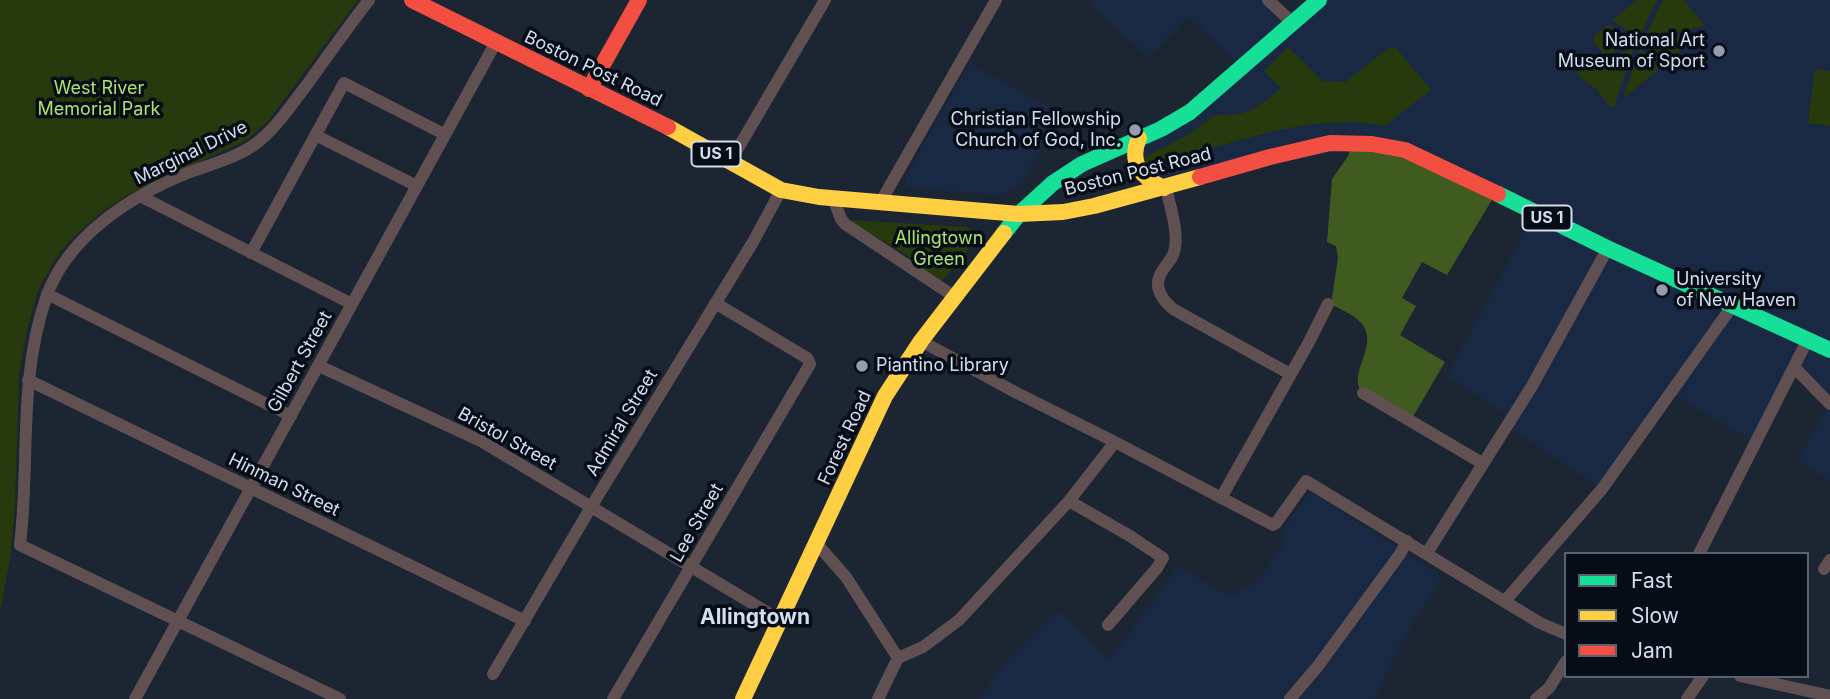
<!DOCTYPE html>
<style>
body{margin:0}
#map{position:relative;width:1830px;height:699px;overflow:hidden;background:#1c2532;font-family:Inter,sans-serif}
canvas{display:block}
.legend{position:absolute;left:1564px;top:552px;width:245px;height:126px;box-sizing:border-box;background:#070d17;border:2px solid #59616d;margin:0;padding:9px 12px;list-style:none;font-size:21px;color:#d4deee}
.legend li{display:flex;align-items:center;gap:14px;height:35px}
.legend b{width:35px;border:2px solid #59616d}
</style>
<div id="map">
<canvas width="1830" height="699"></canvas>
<ul class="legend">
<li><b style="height:9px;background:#16e098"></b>Fast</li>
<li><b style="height:9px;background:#ffcf43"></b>Slow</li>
<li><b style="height:9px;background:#f24e42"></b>Jam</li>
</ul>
</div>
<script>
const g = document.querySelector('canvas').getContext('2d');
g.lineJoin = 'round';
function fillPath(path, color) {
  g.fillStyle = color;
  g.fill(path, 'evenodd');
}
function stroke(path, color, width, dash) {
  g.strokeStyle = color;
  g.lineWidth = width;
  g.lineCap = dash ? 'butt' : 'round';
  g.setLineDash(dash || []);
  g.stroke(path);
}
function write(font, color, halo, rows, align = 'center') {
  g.font = font + ' Inter,sans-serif';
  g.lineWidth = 7;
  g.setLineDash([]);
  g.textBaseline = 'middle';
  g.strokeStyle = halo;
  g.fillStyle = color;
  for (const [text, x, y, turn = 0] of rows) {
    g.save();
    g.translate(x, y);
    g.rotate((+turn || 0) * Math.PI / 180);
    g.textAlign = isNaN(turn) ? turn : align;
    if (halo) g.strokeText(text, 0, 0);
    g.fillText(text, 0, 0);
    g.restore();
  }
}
fillPath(new Path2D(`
 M1094,0H1268L1293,23L1319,0H1830V481L1798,459L1830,404L1795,368L1756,443L1671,393L1602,489L1507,426L1511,418L1447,376L1535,213L1372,144L1164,188L1134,152L1242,67L1189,17L1149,58L1090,6Z
 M969,63L1061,113L1021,184L1013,190L1000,195L910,188L906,185V180L909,171Z
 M1310,491L1443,577L1401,642L1375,699H978L1010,657L1058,611L1109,660L1178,567L1232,597L1259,578L1286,542L1279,535Z`), '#192944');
fillPath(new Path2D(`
 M0,0H358L268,121L247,140L133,192L104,210L72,238L56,258L38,290L27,331L19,374L15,505L11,553L0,613Z
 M1636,0H1657L1640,36L1635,37L1613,20Z
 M1663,0H1683L1703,23V26L1646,40L1645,38Z
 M1608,24L1633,41L1632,44L1587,63L1604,55L1593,41L1596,34Z
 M1697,32L1699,36L1664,65H1661L1646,47L1647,43Z
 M1288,47L1323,81L1345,82L1389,48H1396L1431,90L1385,126C1324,114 1264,133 1206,150L1203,153L1157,168H1150L1143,158L1191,133L1215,115C1247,117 1257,108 1281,88L1264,71Z
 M1634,48L1614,107L1611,108L1596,89L1577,75L1576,73L1578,71L1580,73V70Z
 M1640,50H1643L1658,67V70L1625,97L1624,95Z
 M1815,69L1830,71V126L1808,123Z
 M850,220L966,227C973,229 975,234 975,241L945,278L940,281L925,271L922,265L872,234L869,235L849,223Z`), '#263a0e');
fillPath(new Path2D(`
 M1353,142L1372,144L1496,193L1447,275L1422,262L1402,298L1416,306L1400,335L1445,362L1411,420C1401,415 1369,400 1363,393C1345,374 1383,343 1359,321C1352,314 1340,309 1331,304L1338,258L1336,246L1327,242L1332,179L1348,156Z`), '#3f5b20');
stroke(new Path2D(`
 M1268,0L1293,23
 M317,136L417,186
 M730,162L825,0
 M1166,188C1170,206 1178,229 1175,248C1174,256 1170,260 1165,267C1152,283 1159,297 1173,309L1290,374
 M140,196L352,304
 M833,198L841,219L845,224L955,297
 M880,203L996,0
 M251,253L344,83L444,134
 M47,294L291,416
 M921,341L1015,392L1115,442L1273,525L1276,523L1306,481L1540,623L1566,634
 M319,366L481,441L780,620
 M1795,368L1830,404
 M28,380L525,621
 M1363,393L1482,463
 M1221,498L1309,342L1328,304
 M1069,501L1130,536L1163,558L1157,568L1108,625
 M817,544L846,577L898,658
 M1427,553L1532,386L1608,248
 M1699,554L1808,339
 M1824,569L1830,560
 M1505,601L1602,489L1733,305
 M493,674L591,507L753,242L781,190
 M1740,676L1830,696
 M135,699L496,42
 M340,699L20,545C30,461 18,380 46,298C67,236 132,195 190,172C212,164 239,157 258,142C277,127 291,105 306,86C327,57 347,28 369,0
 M613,699L810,364L807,358L715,303
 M878,699L898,658L923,647L959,620L1069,501L1115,442
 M1290,699L1318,666L1400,554L1407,541
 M1536,699L1549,688L1566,661
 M1687,699L1703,676`), '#615052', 12);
stroke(new Path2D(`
 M1498,194L1607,248L1830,350
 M1004,233L1019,214L1053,183L1082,164L1161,129L1190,112L1319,0`), '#16e098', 16);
stroke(new Path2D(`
 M668,127L781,190L819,197L1019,214L1063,212L1094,206L1200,177
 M1139,138C1128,163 1142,178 1164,188
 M743,699L885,396L921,341L1004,233`), '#ffcf43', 16);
stroke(new Path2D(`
 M412,0L668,127
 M589,89L639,0
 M1200,177L1270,157L1330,143L1372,144L1405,150L1498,194`), '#f24e42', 16);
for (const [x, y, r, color] of [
 [1719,51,7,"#949dac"],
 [1135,130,7,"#949dac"],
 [1662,290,7,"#949dac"],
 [862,366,7,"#949dac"]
]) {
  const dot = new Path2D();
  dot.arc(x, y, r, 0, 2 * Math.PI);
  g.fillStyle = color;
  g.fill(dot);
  stroke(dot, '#070d17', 2.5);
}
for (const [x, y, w] of [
 [716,154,49],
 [1547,218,49]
]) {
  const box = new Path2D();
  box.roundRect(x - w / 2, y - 12.5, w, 25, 5);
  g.fillStyle = '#070d17';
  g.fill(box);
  stroke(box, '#d4deee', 2);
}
write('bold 16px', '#d4deee', null, [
 ["US 1",716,154],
 ["US 1",1547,218]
]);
write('18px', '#d4deee', '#070d17', [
 ["National Art",1705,41],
 ["Museum of Sport",1705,62],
 ["Christian Fellowship",1121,120],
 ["Church of God, Inc.",1121,141],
 ["University",1676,280,"left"],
 ["of New Haven",1676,301,"left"],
 ["Piantino Library",876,366,"left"]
], 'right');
write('18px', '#d4deee', '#070d17', [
 ["Boston Post Road",593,69,26],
 ["Marginal Drive",191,153,-26],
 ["Boston Post Road",1138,172,-14],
 ["Gilbert Street",300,362,-61],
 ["Admiral Street",622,423,-59],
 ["Forest Road",845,438,-65],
 ["Bristol Street",507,439,29],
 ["Hinman Street",284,485,26],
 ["Lee Street",697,523,-60]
]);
write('18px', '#ade36d', '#070d17', [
 ["West River",99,89],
 ["Memorial Park",99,110],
 ["Allingtown",939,239],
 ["Green",939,260]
]);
write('bold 21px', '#d4deee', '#070d17', [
 ["Allingtown",755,618]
]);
</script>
